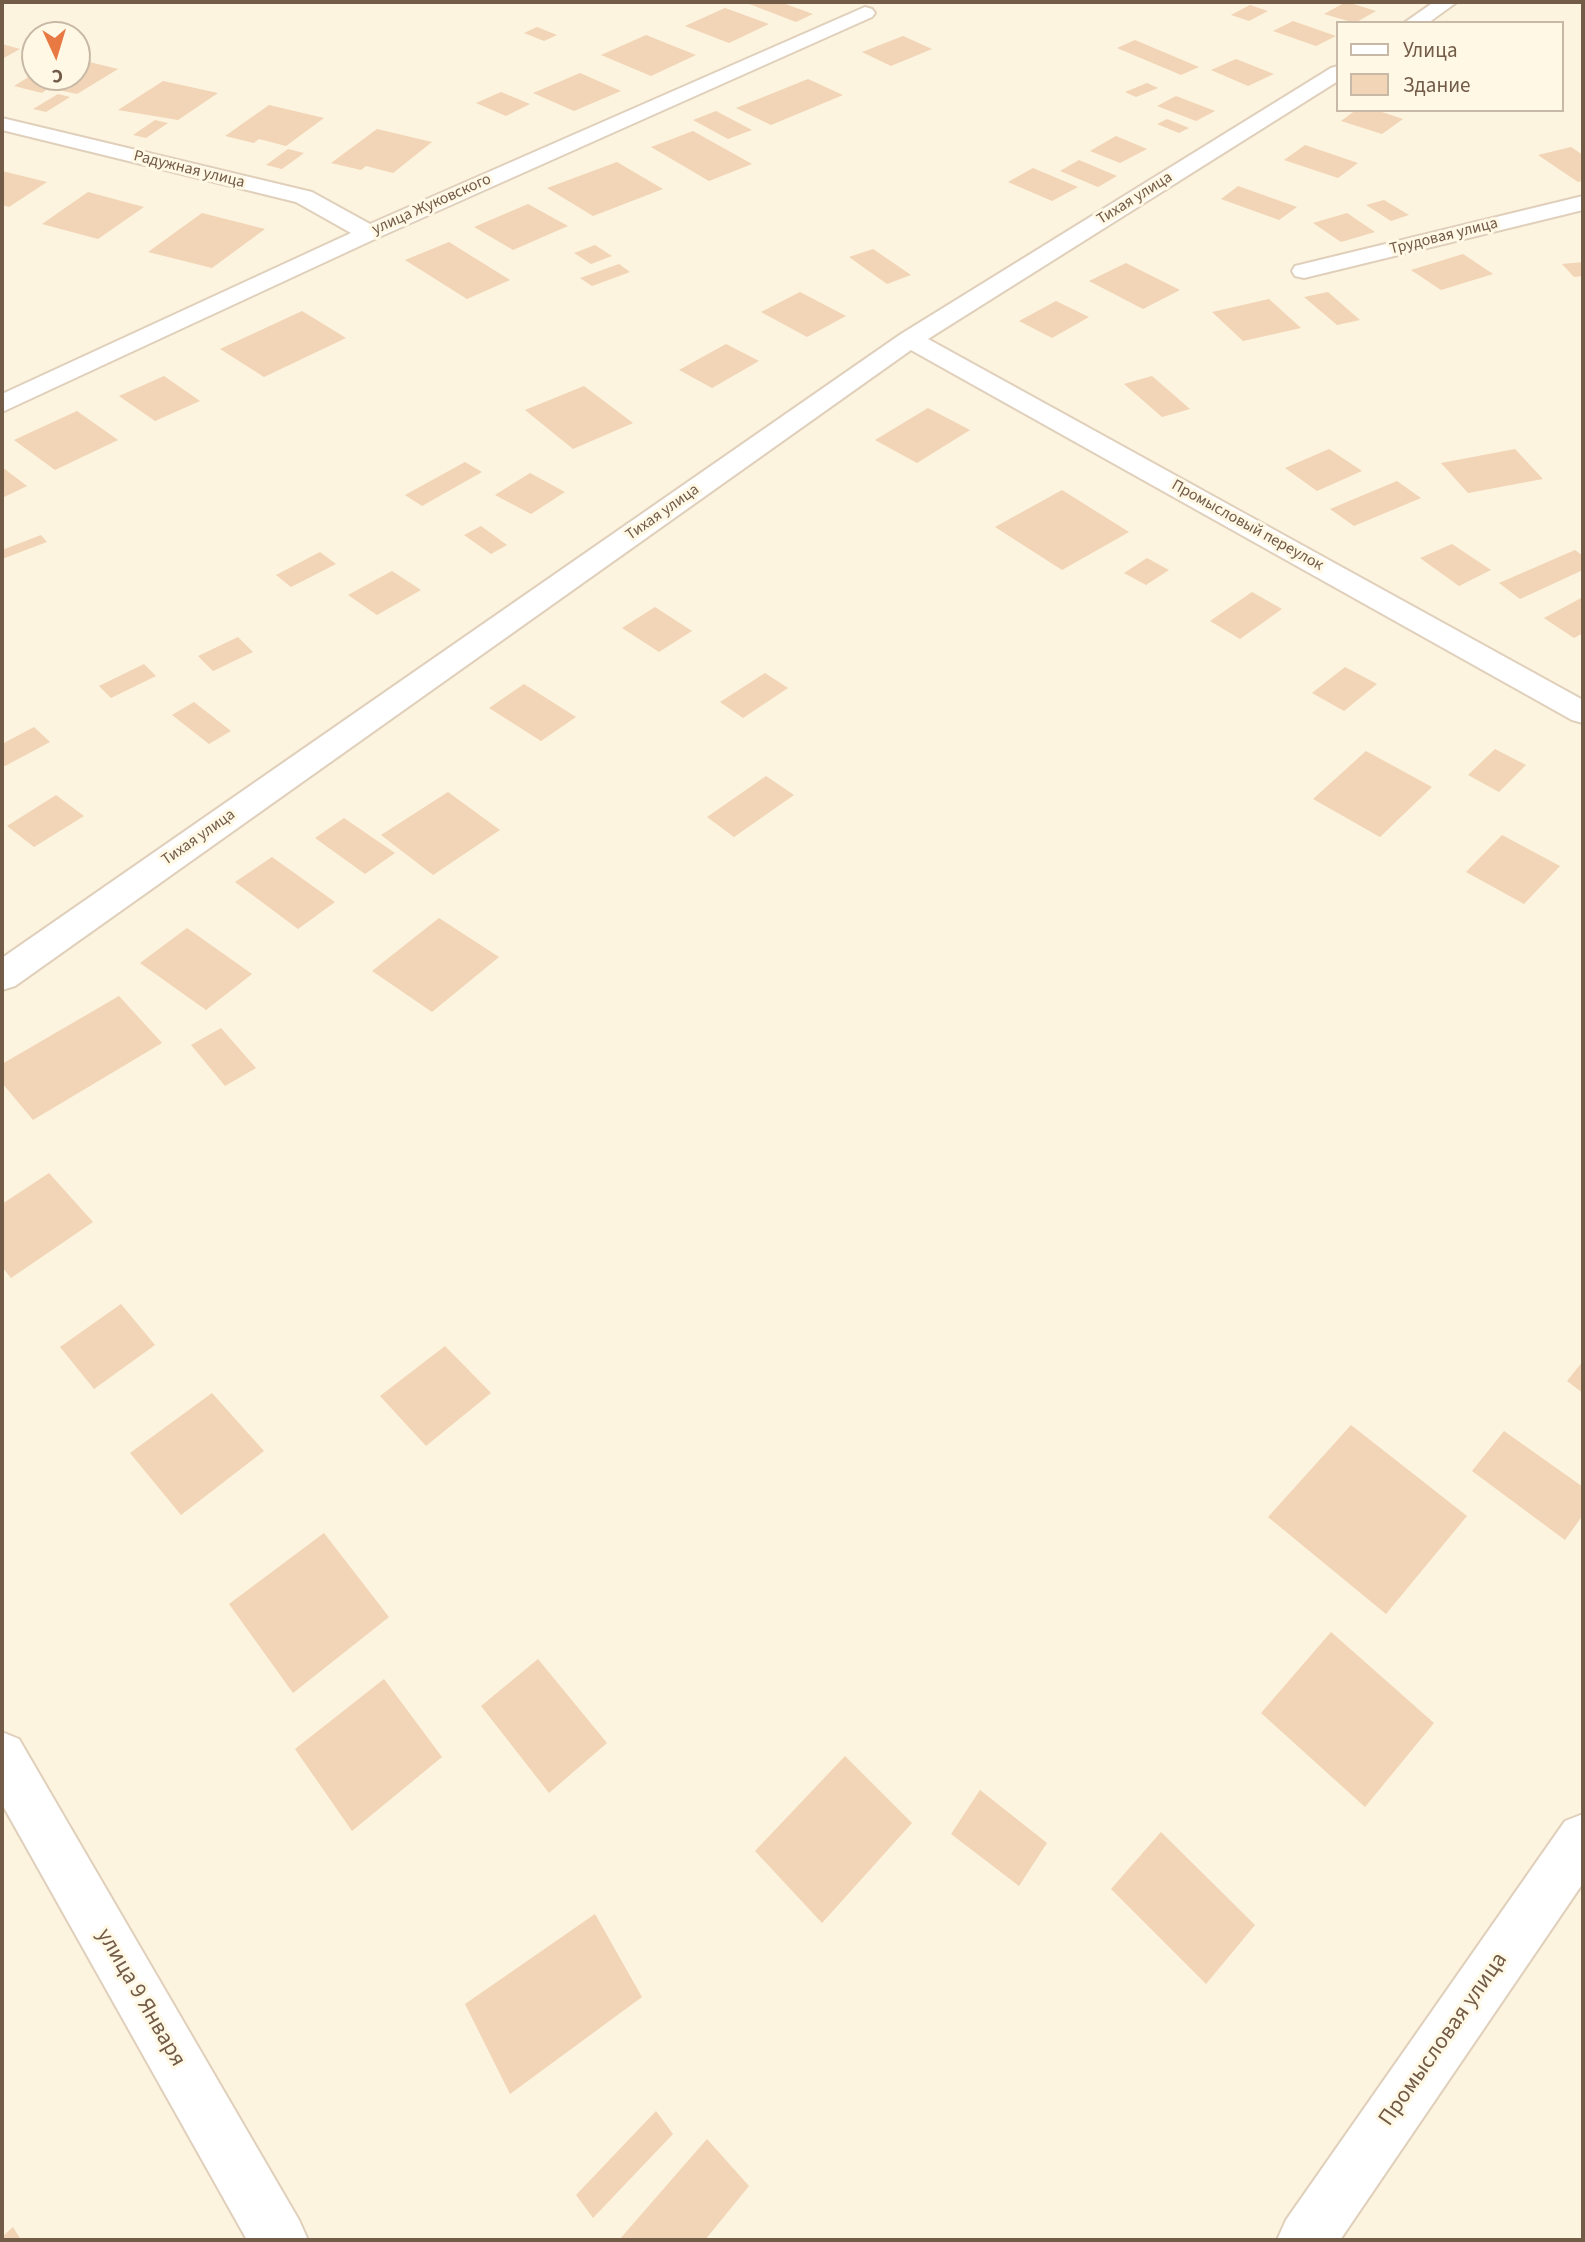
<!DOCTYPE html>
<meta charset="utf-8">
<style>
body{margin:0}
#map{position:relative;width:1585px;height:2242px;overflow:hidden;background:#fcf4df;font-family:"Source Sans 3",sans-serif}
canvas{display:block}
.frame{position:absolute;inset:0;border:4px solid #725b47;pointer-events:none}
.legend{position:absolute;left:1336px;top:21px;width:228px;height:91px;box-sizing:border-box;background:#fff8e5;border:2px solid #c7b9a6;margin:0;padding:9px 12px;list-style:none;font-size:21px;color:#725b47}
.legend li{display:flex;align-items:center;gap:14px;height:35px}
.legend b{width:35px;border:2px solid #c7b9a6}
.north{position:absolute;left:21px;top:21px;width:70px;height:70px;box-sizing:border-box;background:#fff8e5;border:2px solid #c7b9a6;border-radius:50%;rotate:176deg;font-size:19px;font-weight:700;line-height:28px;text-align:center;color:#725b47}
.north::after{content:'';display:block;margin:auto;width:24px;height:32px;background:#e87942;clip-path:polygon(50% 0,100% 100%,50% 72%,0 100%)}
</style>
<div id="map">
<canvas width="1585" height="2242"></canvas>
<div class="frame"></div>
<ul class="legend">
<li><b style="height:9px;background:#fff"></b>Улица</li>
<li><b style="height:19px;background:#f2d4b6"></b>Здание</li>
</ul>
<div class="north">С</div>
</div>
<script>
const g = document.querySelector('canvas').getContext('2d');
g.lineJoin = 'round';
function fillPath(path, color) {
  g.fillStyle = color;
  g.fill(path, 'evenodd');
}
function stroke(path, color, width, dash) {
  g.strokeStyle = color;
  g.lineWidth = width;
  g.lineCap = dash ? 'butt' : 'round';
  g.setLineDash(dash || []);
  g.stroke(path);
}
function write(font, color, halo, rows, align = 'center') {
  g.font = font + ' "Source Sans 3",sans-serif';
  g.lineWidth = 6;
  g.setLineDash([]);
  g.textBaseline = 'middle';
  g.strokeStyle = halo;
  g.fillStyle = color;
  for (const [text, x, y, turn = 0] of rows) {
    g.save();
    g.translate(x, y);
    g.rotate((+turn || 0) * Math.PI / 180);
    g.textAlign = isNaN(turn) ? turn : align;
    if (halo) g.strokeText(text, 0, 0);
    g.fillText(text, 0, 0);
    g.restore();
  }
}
fillPath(new Path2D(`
 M744,2H780L813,14L796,22Z
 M1346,2H1347L1376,11L1355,23L1324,14Z
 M1250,5L1268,11L1249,21L1231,15Z
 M725,8L769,24L729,43L685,26Z
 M1293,21L1336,36L1316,46L1273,31Z
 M537,27L557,35L544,41L524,33Z
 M646,35L696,55L651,76L601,55Z
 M903,36L932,49L891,66L862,52Z
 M1135,40L1199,67L1181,75L1117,48Z
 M2,44L20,49L2,59Z
 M77,59L118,69L77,94L49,88L42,93L14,86L35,73V77H77Z
 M1236,59L1274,74L1248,86L1211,70Z
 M580,73L621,91L574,111L533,93Z
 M808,79L843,95L771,125L736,108Z
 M163,81L218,93L178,120L118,110Z
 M1147,83L1158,88L1136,97L1125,92Z
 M501,92L530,104L506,116L476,103Z
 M58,94L70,97L46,112L33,109Z
 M1176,96L1215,111L1196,121L1157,106Z
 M269,105L324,118L286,146L259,139L254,143L225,136Z
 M1356,110H1376L1403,119L1382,134L1341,121Z
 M716,111L752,130L728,139L693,120Z
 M1167,119L1189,128L1179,133L1157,124Z
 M155,120L168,123L146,138L133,135Z
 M377,129L432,142L393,173L366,166L361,170L331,163Z
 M693,131L752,164L709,181L651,147Z
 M1116,136L1147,149L1120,163L1090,151Z
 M1305,145L1358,163L1338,178L1284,160Z
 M1571,147L1583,155V181L1578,182L1538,155Z
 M288,149L304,153L282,169L266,165Z
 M1079,160L1117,176L1098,187L1060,171Z
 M617,162L663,189L593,216L547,188Z
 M1033,168L1078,187L1052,201L1008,182Z
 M2,171L47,182L9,207L2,205Z
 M1238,186L1297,207L1279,220L1221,199Z
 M88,192L144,207L98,239L42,224Z
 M1384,200L1409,215L1391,221L1366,205Z
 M528,204L568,226L513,250L474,227Z
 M202,213L265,229L212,268L148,252Z
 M1347,213L1375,232L1341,242L1313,223Z
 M449,242L510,280L467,299L405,260Z
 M595,245L612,256L591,264L574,253Z
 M873,249L911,275L887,284L849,257Z
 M1463,254L1493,274L1441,290L1411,270Z
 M1583,262V276L1574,277L1562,264Z
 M1126,263L1180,290L1143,309L1089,281Z
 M619,264L630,272L592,286L580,278Z
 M800,292L846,316L807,337L761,312Z
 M1328,292L1360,320L1337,325L1304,297Z
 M1269,299L1301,328L1243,341L1212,312Z
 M1056,301L1089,317L1052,338L1019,321Z
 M302,311L346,338L264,377L220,349Z
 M726,344L759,361L712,388L679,370Z
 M164,376L200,401L155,421L119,396Z
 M1152,376L1190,409L1162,417L1124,384Z
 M584,386L633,423L573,449L525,410Z
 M928,408L970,430L917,463L875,440Z
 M77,411L118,440L55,470L14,440Z
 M1329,449L1362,471L1317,491L1285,468Z
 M1515,449L1543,479L1468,493L1441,463Z
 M465,462L482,472L422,506L405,495Z
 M2,467L27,486L2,498Z
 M530,473L565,492L531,514L495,495Z
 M1397,481L1421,498L1354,526L1330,509Z
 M1062,490L1129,532L1062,570L995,527Z
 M481,526L507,545L491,554L464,535Z
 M41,535L47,542L2,559V550Z
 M1452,544L1491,570L1459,586L1420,558Z
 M1575,550L1583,556V570L1520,599L1499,583Z
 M320,552L336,564L291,587L276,575Z
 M1147,558L1169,570L1146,585L1124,573Z
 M392,571L421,590L377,615L348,595Z
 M1252,592L1282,609L1240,639L1210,621Z
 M1583,597V633L1574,638L1544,618Z
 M655,607L692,631L659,652L622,628Z
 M238,637L253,652L213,671L198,656Z
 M144,664L156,676L111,698L99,686Z
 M1345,667L1377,684L1344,711L1312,693Z
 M765,673L788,688L743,718L720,702Z
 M524,684L576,717L541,741L489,708Z
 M194,702L231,731L209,744L172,715Z
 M34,727L50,742L5,766L2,763V744Z
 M1495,749L1526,765L1499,792L1468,775Z
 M1366,751L1432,787L1380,837L1313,799Z
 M766,776L794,795L734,837L707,817Z
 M448,792L500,830L433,875L381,835Z
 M56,795L84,816L34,847L7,826Z
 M344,818L395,853L365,874L315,838Z
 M1502,835L1560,866L1524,904L1466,872Z
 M272,857L335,902L298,929L235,882Z
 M439,918L499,957L432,1012L372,971Z
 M187,928L252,974L206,1010L140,963Z
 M119,996L162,1043L33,1120L2,1083V1064Z
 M221,1028L256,1068L225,1086L191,1045Z
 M49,1173L93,1222L11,1278L2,1267V1204Z
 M121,1304L155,1345L94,1389L60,1347Z
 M445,1346L491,1393L426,1446L380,1396Z
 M1583,1361V1393L1567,1381Z
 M212,1393L264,1451L181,1515L130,1453Z
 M1351,1425L1467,1516L1386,1614L1268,1517Z
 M1504,1431L1583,1487V1515L1565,1540L1472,1471Z
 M324,1533L389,1617L293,1693L229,1604Z
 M1331,1632L1434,1723L1365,1807L1261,1713Z
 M538,1659L607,1743L549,1793L481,1706Z
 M384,1679L442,1757L352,1831L295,1749Z
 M845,1756L912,1823L822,1923L755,1851Z
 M980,1790L1047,1843L1019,1886L951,1834Z
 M1161,1832L1255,1925L1206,1984L1111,1889Z
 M595,1914L642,1997L510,2094L465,2004Z
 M656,2111L673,2134L593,2218L576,2195Z
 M707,2139L749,2186L705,2240H619Z
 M13,2227L21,2240H2V2237Z`), '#f2d4b6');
const minor = new Path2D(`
 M1434,2H1457L1428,23H1404Z
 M865,7L872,9L875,13L872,17L377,238L2,412V394L351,233L296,202L2,130V118L312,192L370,224Z
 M1338,66V81L928,339L1583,700V723L1572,720L911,350L15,986L2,990V958L901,334L1331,68Z
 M1583,196V210L1304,278L1295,276L1292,271L1295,266Z
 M2,1732L19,1739L299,2220L308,2240H247L2,1804Z`);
const tertiary = new Path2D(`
 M1583,1814V1883L1340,2240H1277L1286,2220L1565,1821Z`);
stroke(minor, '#e0d0bb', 4);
stroke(tertiary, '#e0d0bb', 4);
fillPath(minor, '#fff');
fillPath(tertiary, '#fff');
write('16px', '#725b47', '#fff8e5', [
 ["Радужная улица",189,170,14],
 ["Тихая улица",1135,199,-32],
 ["улица Жуковского",432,205,-24],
 ["Трудовая улица",1444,237,-14],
 ["Тихая улица",663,513,-35],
 ["Промысловый переулок",1247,526,29],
 ["Тихая улица",199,838,-35]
]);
write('23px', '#725b47', '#fff8e5', [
 ["улица 9 Января",140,1998,60],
 ["Промысловая улица",1444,2040,-55]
]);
</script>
